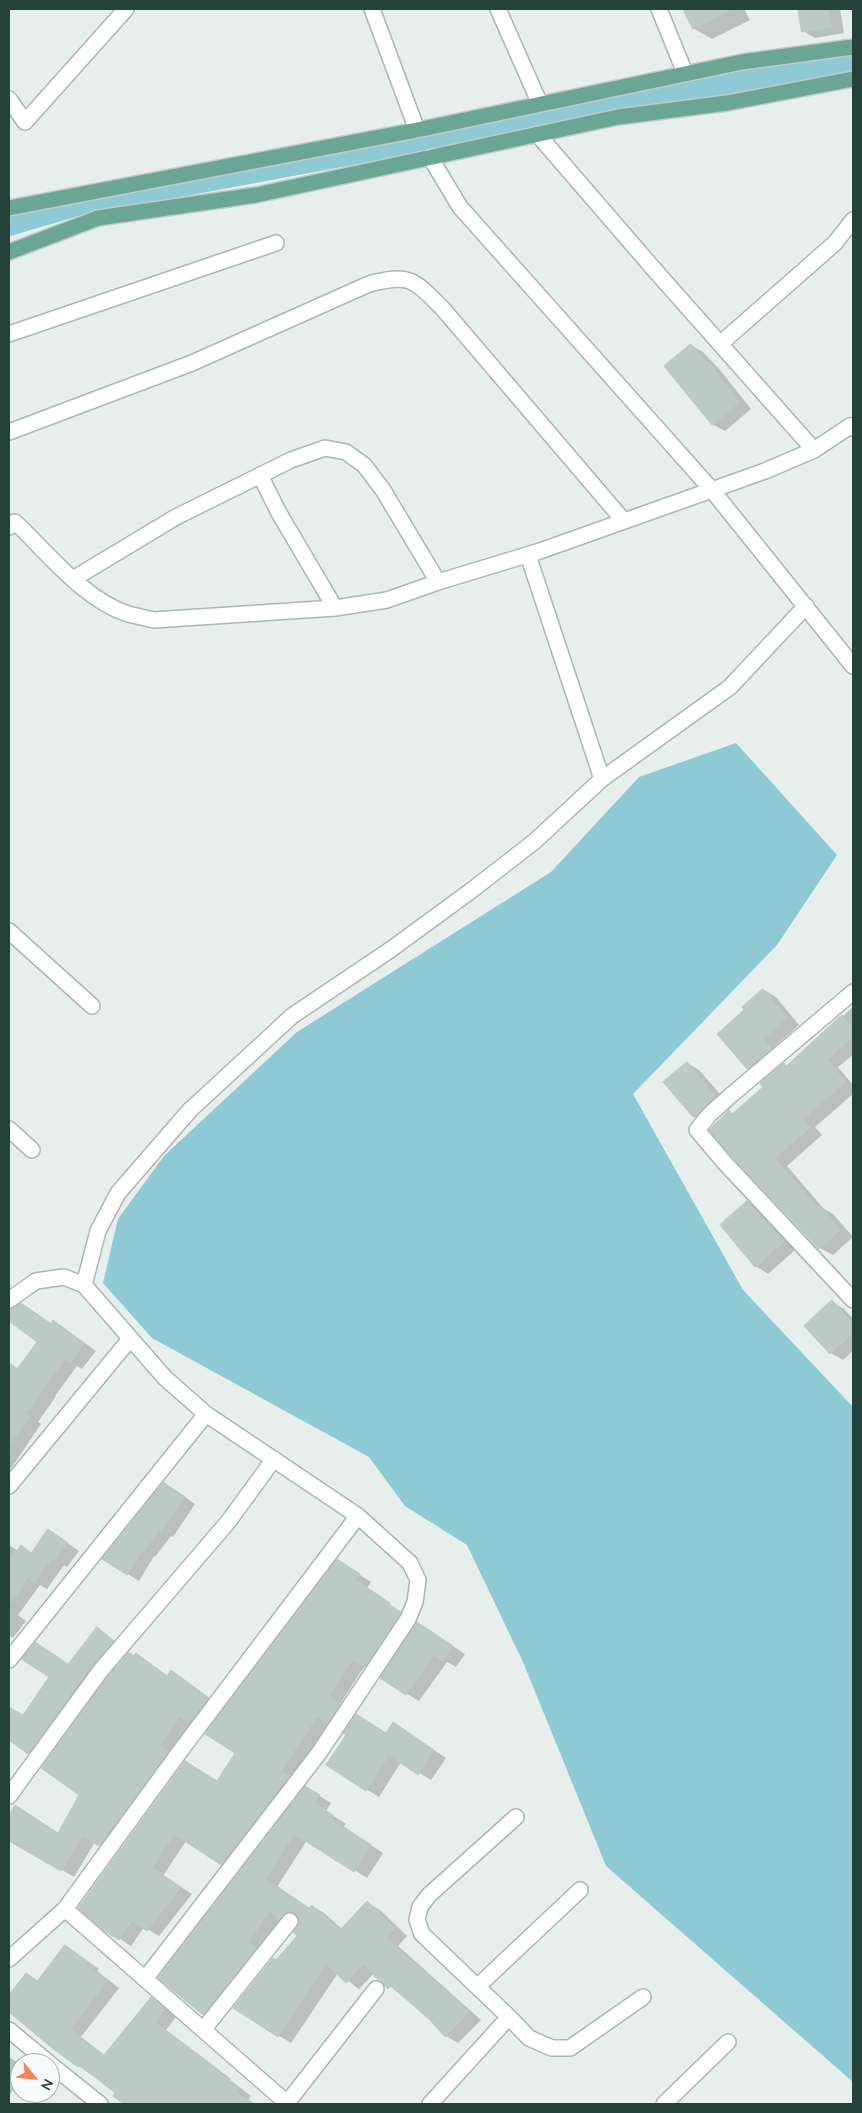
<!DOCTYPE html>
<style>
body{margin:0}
#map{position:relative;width:862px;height:2113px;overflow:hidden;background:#e6efeb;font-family:Quicksand,sans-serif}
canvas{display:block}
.frame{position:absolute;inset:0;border:10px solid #24423a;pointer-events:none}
.north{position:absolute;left:10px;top:2053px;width:50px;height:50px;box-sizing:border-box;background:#f7fbf9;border:1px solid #a3b1ad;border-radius:50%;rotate:118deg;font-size:14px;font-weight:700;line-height:20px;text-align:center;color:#24423a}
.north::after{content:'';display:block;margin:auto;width:18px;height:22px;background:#f4845f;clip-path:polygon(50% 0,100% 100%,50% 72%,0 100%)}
</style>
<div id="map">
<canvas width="862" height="2113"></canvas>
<div class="frame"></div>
<div class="north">N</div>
</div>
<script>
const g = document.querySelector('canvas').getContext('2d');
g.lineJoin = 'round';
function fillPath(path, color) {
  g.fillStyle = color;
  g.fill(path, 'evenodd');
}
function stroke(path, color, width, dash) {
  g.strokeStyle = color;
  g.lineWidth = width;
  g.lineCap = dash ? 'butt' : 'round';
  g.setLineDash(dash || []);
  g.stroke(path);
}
fillPath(new Path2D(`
 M736,743L837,855L777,945L633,1094L743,1290L853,1407V2082L606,1866L523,1662L467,1545L405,1506L369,1457L152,1338L103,1283L118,1219L164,1156L297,1032L551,872L639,777Z`), '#8ec9d4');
fillPath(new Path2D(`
 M684,9H744L750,20L712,39L693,28Z
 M800,9H840L844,33L815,38L803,31Z
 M691,345L703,352L720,370L751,409L725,431L712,424Z
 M764,990L776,997L799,1025L775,1046L783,1056L760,1075L748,1068L719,1034L746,1010Z
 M853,1007V1055L838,1067L853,1085V1094L815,1127L822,1135L787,1166L823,1208L833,1214L853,1237L833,1255L820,1248L729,1112L734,1114L765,1087L784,1064L787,1066Z
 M687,1063L699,1070L728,1103L703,1121L694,1116Z
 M747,1202L760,1209L796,1249L768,1274L756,1266L742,1251Z
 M832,1302L844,1309L853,1319V1351L843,1360L831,1353Z
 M22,1304L52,1324L53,1322L65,1329L96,1351L82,1369L77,1366L55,1396H56L38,1422L41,1424L10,1470L12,1472L9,1476V1362L18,1369L38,1342L9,1320V1310L14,1309Z
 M175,1490L195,1504L173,1537L171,1536L155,1557L154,1556L139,1581L104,1559Z
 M60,1538L79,1551L67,1567L64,1565L47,1589L40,1585L18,1615L26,1621L13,1638L9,1635V1545L18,1551L21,1547L33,1553Z
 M349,1568L371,1582L367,1588L412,1620L377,1673L365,1666L360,1673L340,1704L351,1712L340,1729L329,1723L234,1870L186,1841L163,1876L192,1894L159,1936L144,1927L131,1946L120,1939L79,1907L217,1782Z
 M97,1629L125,1648L41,1760L9,1738V1707L23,1716L69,1665Z
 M429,1631L465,1654L456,1667L447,1662L419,1701L407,1694Z
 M136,1655L168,1676L171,1672L183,1679L220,1706L112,1852L95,1842L74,1877L9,1839V1817L15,1807L59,1834L80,1795Z
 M405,1731L446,1758L431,1780L401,1762L379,1797L328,1765Z
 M318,1795L331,1803L326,1811L346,1824L343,1827L383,1853L367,1878L307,1840L277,1887L310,1909L312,1906L324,1913L342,1929L367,1903L380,1910L407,1936L398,1946L481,2020L458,2043L446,2036L430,2019L374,1973L359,1989L338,1973L291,2043L234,2008L298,1936L301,1923L299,1919L292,1926L280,1919L216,2021L203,2014L160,1978Z
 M66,1946L99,1969L97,1971L119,1988L81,2037L105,2056L151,1998L163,2005L176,2017L166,2030L231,2079L230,2080L251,2096L248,2099L255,2104H126L115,2096L117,2093L52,2047L9,2011V1997L26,1974L38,1981Z
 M9,2057L20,2064V2079L9,2096Z`), '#0003');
stroke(new Path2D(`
 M9,225L77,205L853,61`), '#8ec9d4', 22);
const building = new Path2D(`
 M683,9H733L693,29Z
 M798,9H829L832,27L802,32Z
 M691,344L707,362L708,361L740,402L712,425L664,366Z
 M763,989L788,1017L763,1039L772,1049L747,1069L717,1034L744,1010L742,1007Z
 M842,1015L853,1028V1037L827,1060L846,1082L803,1119L811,1127L775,1158L818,1207L820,1205L841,1230L819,1249L731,1156L709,1130L729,1110L732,1114L763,1087L760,1083L784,1063L786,1066Z
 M687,1062L716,1096L695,1117H693L663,1082Z
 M747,1201L785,1241L755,1267L720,1225Z
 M832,1300L853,1324V1333L830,1354L804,1326Z
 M21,1303L51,1324L53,1320L84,1343L70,1363L65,1359L26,1414L30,1416L9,1445V1363L17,1369L37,1342L9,1321V1309Z
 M163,1482L185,1497L161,1531L159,1530L144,1552L142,1551L127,1575L102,1559Z
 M48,1529L68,1543L54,1561L52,1559L34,1583L28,1578L9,1605V1561L21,1545L31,1553Z
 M337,1559L360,1574L356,1580L390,1603L389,1605L401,1612L400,1615L365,1667L353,1660L348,1666L329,1697L340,1704L327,1723L317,1717L281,1771L290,1776L221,1865L174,1834L152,1868L181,1887L147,1931L132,1921L119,1940L103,1930L78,1908L185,1761L217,1781L235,1753L205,1734Z
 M417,1622L453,1646L443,1661L434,1655L406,1695L380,1678Z
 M97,1627L114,1641L93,1664L28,1754L9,1740V1707L23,1715L49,1677L21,1659L35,1642L68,1664Z
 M129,1652L134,1656L136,1653L167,1676L171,1670L209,1698L189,1723L180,1717L160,1745L169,1751L99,1846L82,1836L61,1871L9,1841V1815L15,1805L58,1833L79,1795L41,1768L108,1676Z
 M356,1714L386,1733L393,1722L434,1750L418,1775L389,1755L366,1791L326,1765L346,1735L343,1733Z
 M305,1786L320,1795L315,1803L334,1816L332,1819L371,1845L354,1872L294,1834L266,1879L309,1908L312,1905L340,1930L367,1901L396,1928L386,1938L470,2012L445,2037L430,2020L391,1986L388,1989L363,1965L346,1983L326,1964L278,2037L233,2008L273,1958L276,1960L297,1936L293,1932L299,1923V1918L292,1912L286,1913L279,1920L269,1911L249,1942L257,1948L203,2015L158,1978Z
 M65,1945L88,1962L86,1964L108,1981L70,2029L104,2055L151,1997L165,2009L155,2022L220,2071L219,2072L239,2088L237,2092L253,2104H124L113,2096L115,2093L80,2065L78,2067L52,2048L9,2012V1995L26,1973L37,1981Z`);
fillPath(building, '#bbcac4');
stroke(building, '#b8c9c2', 1);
const minor = new Path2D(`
 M372,9L417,130
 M498,9L540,104
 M659,9L685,73
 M9,99L25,122L126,9
 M539,136L652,267L814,450
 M430,157L460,207L712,490L853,666
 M9,334L276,243
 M720,344L835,243L853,220
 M9,432L192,363L369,284C411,273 414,280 443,309L624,521
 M260,475L279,513L335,608
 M9,527L15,522C47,552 84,600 128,614C136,616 146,618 154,620L335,608L387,600L438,582L540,551L765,471L814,450L850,426L853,428
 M528,555L602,779
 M73,579L176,517L291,460L325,448L346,452L364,465L383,490L438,582
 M9,931L92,1006
 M853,992L729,1097L709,1115L697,1130L724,1162L853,1300
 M9,1129L32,1150
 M84,1285L98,1231L118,1193L190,1110L292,1016L390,950L472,890L535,841L602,779L730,687L806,606
 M9,1300L36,1281L64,1277L84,1285L165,1378L206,1414L358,1516L410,1563L418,1580L415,1602L408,1619L319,1753L145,1979
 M9,1486L130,1339
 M9,1660L206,1414
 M9,1796L101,1670L228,1522L274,1459
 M65,1909L288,2104
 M9,1959L65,1909L184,1746L358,1516
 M478,1986L580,1890
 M509,2017L422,1934L417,1920L420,1907L429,1895L516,1817
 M9,2030L49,2063
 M203,2030L290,1921
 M50,2064L100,2104
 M287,2103L376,1989
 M430,2104L509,2017L529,2038L552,2048H570L643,1997
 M664,2104L728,2042`);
const primary = new Path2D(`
 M9,208L417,130L742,62L853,47
 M9,252L98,218L256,195L618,117L727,103L853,79`);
stroke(minor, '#a8b8b2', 18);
stroke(primary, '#c2cac8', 18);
stroke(minor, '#fff', 15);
stroke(primary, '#6aa596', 15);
</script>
